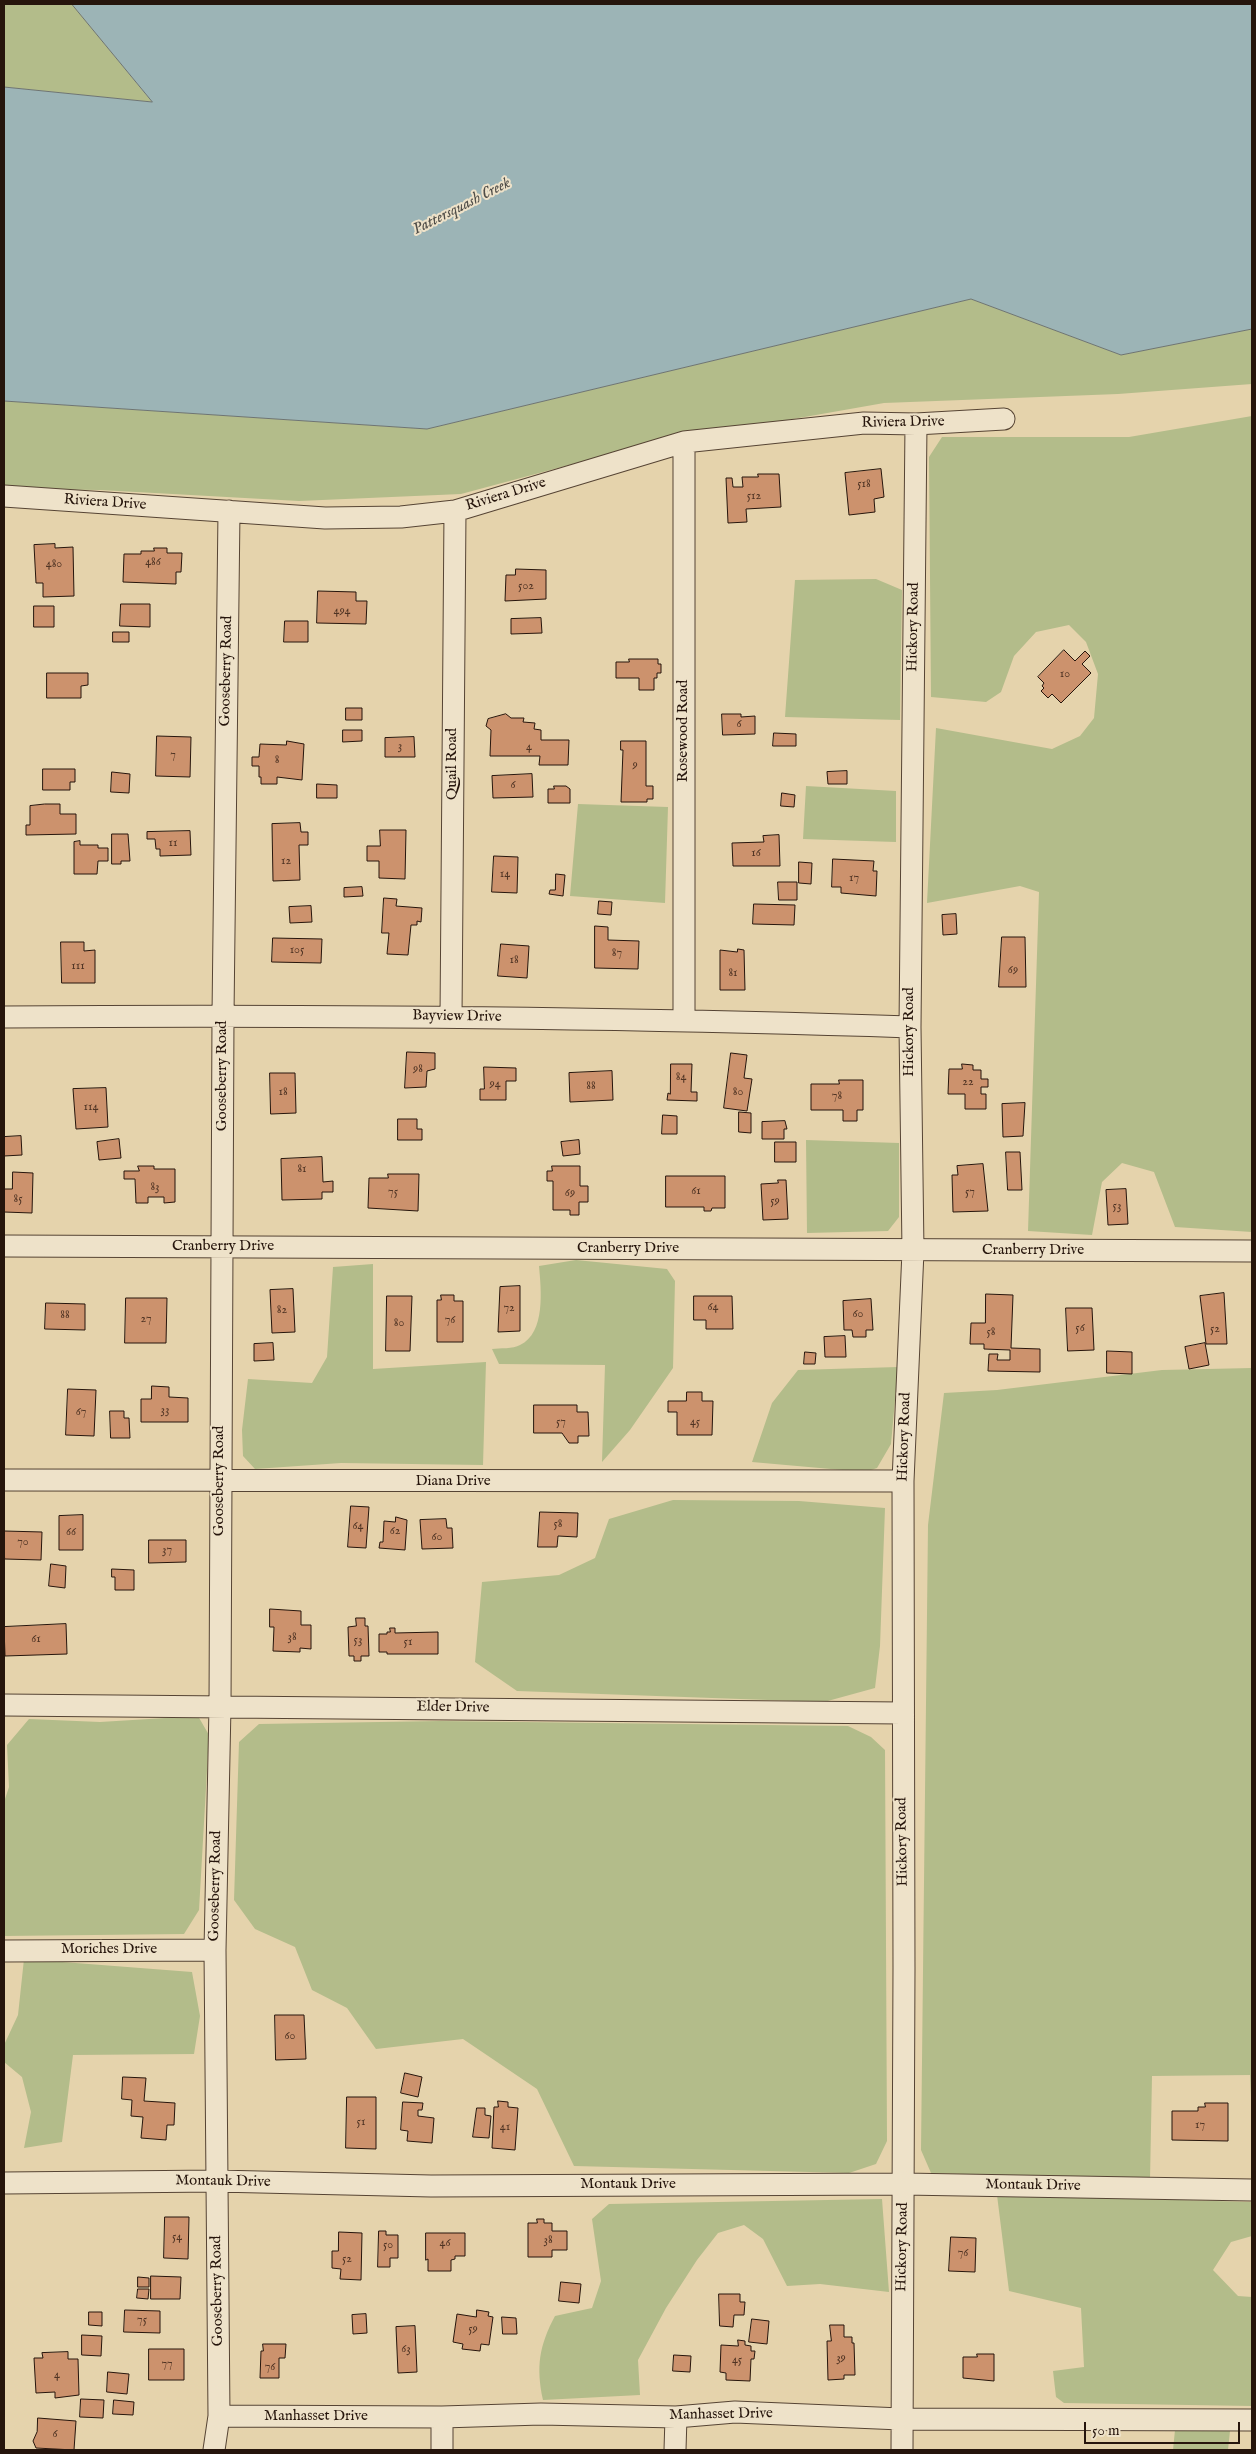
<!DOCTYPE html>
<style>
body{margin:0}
#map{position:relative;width:1256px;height:2454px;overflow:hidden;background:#e5d3ac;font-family:"IM FELL English",serif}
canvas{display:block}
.frame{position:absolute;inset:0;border:5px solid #26150c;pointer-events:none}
.scale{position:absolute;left:1084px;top:2422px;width:156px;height:22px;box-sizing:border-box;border:2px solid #26150c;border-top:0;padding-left:6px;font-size:15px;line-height:18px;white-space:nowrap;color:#26150c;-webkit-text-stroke:4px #eee2c9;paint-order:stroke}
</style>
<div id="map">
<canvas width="1256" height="2454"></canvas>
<div class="frame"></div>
<div class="scale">50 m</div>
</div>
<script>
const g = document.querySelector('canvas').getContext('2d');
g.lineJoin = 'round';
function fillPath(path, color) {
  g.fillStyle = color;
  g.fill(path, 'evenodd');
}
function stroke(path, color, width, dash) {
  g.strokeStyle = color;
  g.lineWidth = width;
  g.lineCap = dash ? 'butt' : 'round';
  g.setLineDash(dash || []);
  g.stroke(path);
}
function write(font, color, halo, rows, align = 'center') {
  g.font = font + ' "IM FELL English",serif';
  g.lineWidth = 4;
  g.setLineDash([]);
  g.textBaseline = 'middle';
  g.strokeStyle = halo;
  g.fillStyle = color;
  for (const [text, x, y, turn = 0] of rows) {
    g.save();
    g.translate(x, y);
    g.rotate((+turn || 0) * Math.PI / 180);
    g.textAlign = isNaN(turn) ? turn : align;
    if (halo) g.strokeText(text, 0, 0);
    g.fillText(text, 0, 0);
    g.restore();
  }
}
fillPath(new Path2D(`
 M4,4H72L152,102L4,87Z
 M971,299L1121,355L1252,329V384L1118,394L884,403L640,446L461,494L299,501L100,490L4,489V401L427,429Z
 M1252,416V1232L1175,1227L1154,1172L1122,1163L1102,1182L1092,1235L1028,1231L1039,892L1020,886L927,903L936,728L1052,749L1080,736L1094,718L1098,674L1086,642L1069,625L1036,632L1014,656L1001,692L986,702L931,697L929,457L942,437H1129Z
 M876,579L902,590L900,720L785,717L795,580Z
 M806,786L896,791V842L803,839Z
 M578,804L668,807L665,903L570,896Z
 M806,1140L899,1143V1217L888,1231L807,1233Z
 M576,1260L667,1269L675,1281L673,1368L630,1430L602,1462L605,1365L499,1364L492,1349C500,1348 513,1349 520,1345C546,1333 541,1289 539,1266Z
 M373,1264V1369L486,1362L483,1465L341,1463L255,1469L243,1456L242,1430L248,1379L312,1383L327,1357L333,1267Z
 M898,1367L891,1444L877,1468L865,1472L752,1462L772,1403L798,1370Z
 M1252,1368V2119L1250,2075L1152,2076L1150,2180L931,2173L921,2150L928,1525L944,1393L997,1390L1162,1370Z
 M673,1500L799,1501L885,1508L880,1646L875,1688L824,1702L517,1691L475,1662L482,1582L559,1575L595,1558L609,1519Z
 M198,1716L209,1735L199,1910L184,1934L4,1936V1802L9,1787L7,1745L29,1719L100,1722Z
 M440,1721L848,1726L871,1737L885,1750L887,2141L876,2164L849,2173L574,2166L537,2089L463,2039L376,2049L347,2008L312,1990L295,1947L255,1929L234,1900L239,1742L259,1724Z
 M24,1959L192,1972L200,2016L194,2054L73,2055L62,2142L24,2148L31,2112L22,2077L4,2062V2045L18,2015Z
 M997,2195L1252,2202V2236L1231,2242L1213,2270L1238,2296L1252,2297V2406L1064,2403L1056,2397L1053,2371L1084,2367L1081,2308L1009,2291Z
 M882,2199L889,2292L820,2284L787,2286L763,2239L744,2225L718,2233L697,2260L666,2308L638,2360L640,2395L543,2400C536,2367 539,2346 555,2316L592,2308L601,2281L592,2219L609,2204Z
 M1175,2430L1230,2431L1228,2450H1173Z`), '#b3bc8a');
const water = new Path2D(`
 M72,4H1252V329L1121,355L971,299L427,429L4,401V87L152,102Z`);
fillPath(water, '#9cb4b6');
stroke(water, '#6d7472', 1);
const building = new Path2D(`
 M881,469L884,497L874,499L875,512L849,515L845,473Z
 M758,474H779L781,507L746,509L747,522L728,523L726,478H732L733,487H743L742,477H758Z
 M55,544V548L73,547L74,596L43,597V583H36L34,545Z
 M154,548H167V553H182L181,572H176V584L123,582L124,554H141V551H154Z
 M516,569L546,570V599L505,601L506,575H515Z
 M318,591L356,592V601H367L366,624L317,623Z
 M121,604H150V627L120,626Z
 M34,606H54V627H34Z
 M541,618L542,633L511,634V619Z
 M285,621H308V642H284Z
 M113,632H129V642H113Z
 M1064,650L1075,661L1085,651L1090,656L1082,664L1091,673L1061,703L1052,694L1048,698L1041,691L1044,688L1042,686L1044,683L1038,677Z
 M629,659H658V664H661V673H657V678H654V690H639V678H616V662H629Z
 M47,673H88V685L81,686V698H47Z
 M346,708H362V720H346Z
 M506,714L511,718H524L523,722L535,723L534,729L541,730V740H569L568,765H539L540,756H490L491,730L486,726L488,719Z
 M722,714H741V717L755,716V734L723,735Z
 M343,730H362V741L343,742Z
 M774,733L796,734V746H773Z
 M157,736L191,737L190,777L156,776Z
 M414,737L415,757H385V738Z
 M287,741L304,744L302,780L277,777V784H261V777H259V766H252V757H259L260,744L286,745Z
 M621,741H646V786H653V799H647V802H621L623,750H621Z
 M43,769H75V782H70V790H43Z
 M847,771V784H828L827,772Z
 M112,772L130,774L129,793L111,792Z
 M532,774L533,797L493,798L492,776Z
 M317,784L337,785V798H317Z
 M554,786H566L570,789V803H548V789H554Z
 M782,793L795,795L794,807L781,806Z
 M45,804H60V814H76V834L26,835V825H30V806Z
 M300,823L301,832H308V845H299L300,880L273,881L272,824Z
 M380,830H406L405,879L379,878V861H367V846H380Z
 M190,831L191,855L160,856V849H156L155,839H147V832Z
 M112,834H128L130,861H121V864H112Z
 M779,835L780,866H733L732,843L764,842L763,836Z
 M80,841V845H98V848H108V861H98L97,874H74V842Z
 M494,856L518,857L517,893L492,892Z
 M833,859L874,861L873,871H877L876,896L841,893V887H832Z
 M799,862L812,863L811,884L799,883Z
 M556,874L565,875L563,896L549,894L550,890H555Z
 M778,882H797V900H779Z
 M362,887L363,896L344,897V888Z
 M384,898L397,899L396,906L422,908L421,922L417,921V925H411L408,955L387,954L389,933H382Z
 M599,901L612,902L611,915L598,914Z
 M754,904L795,905L794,925L753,924Z
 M311,906L312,922L290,923L289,907Z
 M956,914L957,934L943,935L942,915Z
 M595,926L608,927V940L639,941L638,969L595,968Z
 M1002,937H1025L1026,987H999Z
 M273,938L322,939L321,963L272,962Z
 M61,942H84V951L95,950V983H62Z
 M501,944L529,946L527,978L498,976Z
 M738,949L744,950L745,990H720V950L737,952Z
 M407,1052L435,1053V1069L427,1071L426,1087L405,1088Z
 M731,1053L747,1055L744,1078L752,1079L747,1111L724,1108Z
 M671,1064H692L691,1092H697V1101L667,1100L668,1093L670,1094Z
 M962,1064L973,1065V1070H981V1079H988V1087H981V1094H986V1109H965V1094H948L949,1069H962Z
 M484,1067L516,1068V1081H506V1100H480V1089H484Z
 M612,1071L613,1100L570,1102L569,1073Z
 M270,1073H295L296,1113L271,1114Z
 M839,1080H863V1110H857V1121H843V1110H811V1084H839Z
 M106,1088L108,1127L76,1129L73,1089Z
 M1025,1103L1023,1136L1003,1137L1002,1104Z
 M739,1112L751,1113V1133L739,1132Z
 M663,1115L677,1116V1134H662Z
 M398,1119H417V1129H422V1140H398Z
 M785,1121L787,1129H784V1139H762V1122Z
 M21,1136L22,1155L4,1156V1137Z
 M119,1139L121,1158L99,1160L97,1142Z
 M579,1140L580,1154L563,1156L561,1142Z
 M775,1142H796V1162H775Z
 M1006,1152H1020L1022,1190H1008Z
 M322,1157L323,1182L333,1181V1192H322V1199L282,1200L281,1159Z
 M983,1164L988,1211L953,1212L952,1175H958L957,1166Z
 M138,1166H154V1169H175V1202L164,1203V1197H148V1203H136L135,1179H124V1171H139Z
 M552,1166H580V1186H588V1202H579V1215H570V1210H553V1181H547V1171H552Z
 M13,1172L33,1173L32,1213L4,1212V1189H12Z
 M388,1174H419L418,1211L368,1208L369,1178H388Z
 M666,1176H725V1208H712L711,1211H704V1207H666Z
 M778,1180H786L788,1219L763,1220L761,1184L778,1183Z
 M1126,1189L1128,1224L1108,1225L1106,1190Z
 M520,1286V1331L498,1332L500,1287Z
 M293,1289L295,1332L272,1333L270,1290Z
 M1224,1293L1227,1344H1206L1200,1296Z
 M986,1294L1013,1295L1011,1348L1040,1349V1372L988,1371L989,1354H998L997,1360H1010V1350L984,1349V1344H970L971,1323H985Z
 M441,1295H454V1301H463V1342H437V1300H441Z
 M387,1296H412L410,1351H386Z
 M694,1296H732L733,1329H706V1320H694Z
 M126,1298H167L166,1343H125Z
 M871,1299L873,1330H866V1337H853L852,1330H844L843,1301Z
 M46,1303L85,1304V1330L45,1329Z
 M1066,1308H1092L1094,1350L1068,1351Z
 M845,1336L846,1357H825L824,1337Z
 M273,1343L274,1360L254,1361V1344Z
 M1205,1343L1209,1365L1189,1369L1185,1347Z
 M1107,1351L1132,1352V1374L1107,1373Z
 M805,1352L816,1353L815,1364H804Z
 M152,1386L169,1387V1397L188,1398V1422H141V1399H151Z
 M68,1389L96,1390L94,1436L66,1435Z
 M687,1392H702V1401H713L712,1435H677V1412H668V1401H686Z
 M534,1405H577V1412H588L589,1436H578V1443H569L562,1433H534Z
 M110,1411H124V1418H129L130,1438H111Z
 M351,1506L369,1507L366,1548L348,1547Z
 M540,1512L578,1513L577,1537L558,1536L557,1547H538Z
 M83,1515V1550H59V1516Z
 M396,1517L407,1520L405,1550L379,1548L380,1542H383L384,1521L395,1522Z
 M446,1519L447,1528H452L453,1548L422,1549L420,1520Z
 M4,1531L42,1532L41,1560L5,1559Z
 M149,1540H186V1562L149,1563Z
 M51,1564L66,1566L65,1588L49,1586Z
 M112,1569L134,1570V1590H115V1577H112Z
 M270,1609L301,1611V1625H311V1649L300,1648V1652L273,1651L274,1627H270Z
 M356,1618H365V1626H368L369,1656H361V1661H354V1656H349L348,1627L356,1626Z
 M66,1624L67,1654L5,1656L4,1627Z
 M390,1628H395V1633L438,1632V1654H387V1652H379V1634H387V1632H390Z
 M275,2015H304L306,2059L276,2060Z
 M405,2073L422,2077L418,2097L401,2093Z
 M123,2077L146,2078L144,2101L175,2103L174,2125H167L166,2140L141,2138L143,2117L131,2116L132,2100L122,2099Z
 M347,2097H376V2149L346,2148Z
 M498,2101L508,2102V2107L518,2108L515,2150L492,2148L494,2107H498Z
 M403,2102L423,2103L422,2110H418V2116L434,2118L432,2143L407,2141L408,2131L401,2130Z
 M1205,2103H1228V2141L1172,2140V2111H1198V2107H1205Z
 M477,2108H485V2115L491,2116L489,2138L473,2137Z
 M165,2217H189L188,2259L164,2258Z
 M537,2219H544V2223H552V2231H567V2250H552V2257H528V2223H537Z
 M379,2231H386V2235H398V2258H390V2267H378Z
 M339,2232L362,2233L361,2280L340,2279L341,2269L332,2268V2251H338Z
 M426,2233H465V2256H455V2259L451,2260V2271H428V2259L426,2260Z
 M951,2237L976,2238L975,2272L949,2271Z
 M151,2276L181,2277L180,2299H151Z
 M138,2277L149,2278V2287H138Z
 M561,2282L581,2284L579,2303L559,2301Z
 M138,2289H149L148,2299L137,2298Z
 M719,2294H740V2302H745L744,2315H734L733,2327L720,2326Z
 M125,2310L160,2311V2333L124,2332Z
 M477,2310L489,2312L488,2316L493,2317L489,2345L481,2344L480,2351L462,2349L463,2344L453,2342L457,2314L476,2317Z
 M89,2312H102V2326L89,2325Z
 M366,2314L367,2333L353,2334L352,2315Z
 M502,2317L516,2318L517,2334H503Z
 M752,2319L769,2321L767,2344L749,2342Z
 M830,2325H844V2337H852V2343H854L855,2375H844V2379L828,2380L827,2341H831Z
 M415,2326L417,2372L398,2373L396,2327Z
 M82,2335L102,2336L101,2356L82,2355Z
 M738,2340L745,2341V2345L751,2346V2351H755L754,2359H751L750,2381L726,2380V2373L720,2372L721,2345L738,2346Z
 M263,2344H286L285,2358H279V2378H260L261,2351H263Z
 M149,2349H184V2380H149Z
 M68,2352V2359H78L79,2395L55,2398V2392L36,2393L34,2358H43L42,2353Z
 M977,2354H994V2381L963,2378V2357H977Z
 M674,2355L691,2356L690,2372L673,2371Z
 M108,2372L129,2374L127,2394L107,2392Z
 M81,2399L104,2400L103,2418L80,2417Z
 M114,2400L134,2402L133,2415L113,2414Z
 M38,2418L76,2421L74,2450L36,2448L33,2441L37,2432Z`);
fillPath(building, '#cc926d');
stroke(building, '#26150c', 1);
const minor = new Path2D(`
 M4,496L325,518L401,517L455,511L684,442L864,423L916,424L1004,419
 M4,1017C306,1015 608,1017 910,1027
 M451,1017L455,511
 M684,1019V442
 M4,1246L1252,1251
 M4,1480L903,1481
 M4,1705L902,1713
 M4,1951L215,1950
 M4,2183L217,2181L431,2186L904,2184L1252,2190
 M219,2416L442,2417L541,2414L676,2417L735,2412L901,2419L1252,2420
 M214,2450L219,2416L215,1950L220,1706L223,1015L229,511
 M442,2450V2417
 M675,2450L676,2417
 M902,2450L904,1967L903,1481L913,1251L910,1027L916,424`);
stroke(minor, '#564434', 23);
stroke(minor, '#eee2c9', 21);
write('12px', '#503424', null, [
 ["518",864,485],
 ["512",754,497],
 ["486",153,563],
 ["480",54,565],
 ["502",526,587],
 ["494",342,612],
 ["10",1065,675],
 ["6",739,725],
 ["3",400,747],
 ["4",529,748],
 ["7",173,756],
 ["8",277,761],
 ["9",635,766],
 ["6",513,786],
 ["11",173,844],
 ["16",756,854],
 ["12",286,862],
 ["14",505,875],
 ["17",854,879],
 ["105",297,951],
 ["87",617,954],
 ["18",514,961],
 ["111",78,967],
 ["69",1013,971],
 ["81",733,974],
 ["98",418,1070],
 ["84",681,1078],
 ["22",968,1083],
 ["94",495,1085],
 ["88",591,1087],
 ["18",283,1093],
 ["80",738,1093],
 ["78",837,1097],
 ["114",91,1108],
 ["81",302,1170],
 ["83",155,1188],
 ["61",696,1192],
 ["75",393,1193],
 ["57",970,1193],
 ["69",570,1194],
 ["85",18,1200],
 ["59",775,1202],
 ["53",1117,1207],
 ["64",713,1308],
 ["72",509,1309],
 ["82",282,1311],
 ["60",858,1315],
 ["88",65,1316],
 ["27",146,1320],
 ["76",450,1321],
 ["80",399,1324],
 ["56",1080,1329],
 ["52",1215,1330],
 ["58",991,1333],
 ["33",165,1411],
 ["67",81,1413],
 ["57",561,1423],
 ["45",695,1423],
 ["58",558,1525],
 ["64",358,1527],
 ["62",395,1532],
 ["66",71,1533],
 ["60",437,1538],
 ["70",23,1543],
 ["37",167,1551],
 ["38",292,1638],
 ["61",36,1640],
 ["53",358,1641],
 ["51",408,1643],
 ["60",290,2037],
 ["51",361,2123],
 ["17",1200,2126],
 ["41",505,2128],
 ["54",177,2238],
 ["38",548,2241],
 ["46",445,2244],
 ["50",388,2246],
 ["76",963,2254],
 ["52",347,2260],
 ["75",142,2321],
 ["59",473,2330],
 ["63",406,2350],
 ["39",841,2359],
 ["45",737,2361],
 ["77",167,2365],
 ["76",270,2368],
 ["4",57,2376],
 ["6",55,2435]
]);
write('15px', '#26150c', '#eee2c9', [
 ["Riviera Drive",903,423,-1],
 ["Riviera Drive",506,495,-17],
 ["Riviera Drive",105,503,4],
 ["Hickory Road",914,627,-89],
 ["Gooseberry Road",227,671,-89],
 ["Rosewood Road",684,731,-90],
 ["Quail Road",453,764,-90],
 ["Bayview Drive",457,1017,1],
 ["Hickory Road",910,1032,-90],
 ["Gooseberry Road",223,1076,-90],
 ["Cranberry Drive",223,1247],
 ["Cranberry Drive",628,1249],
 ["Cranberry Drive",1033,1251],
 ["Hickory Road",905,1437,-88],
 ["Gooseberry Road",220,1481,-90],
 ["Diana Drive",453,1482],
 ["Elder Drive",453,1708,1],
 ["Hickory Road",903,1842,-91],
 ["Gooseberry Road",216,1886,-89],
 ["Moriches Drive",109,1950],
 ["Montauk Drive",223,2182,1],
 ["Montauk Drive",628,2185],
 ["Montauk Drive",1033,2186,1],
 ["Hickory Road",903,2247,-89],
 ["Gooseberry Road",218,2291,-91],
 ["Manhasset Drive",721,2415,-1],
 ["Manhasset Drive",316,2417]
]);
write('italic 16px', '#4f4d48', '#eee2c9', [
 ["Pattersquash Creek",462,207,-27]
]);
</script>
